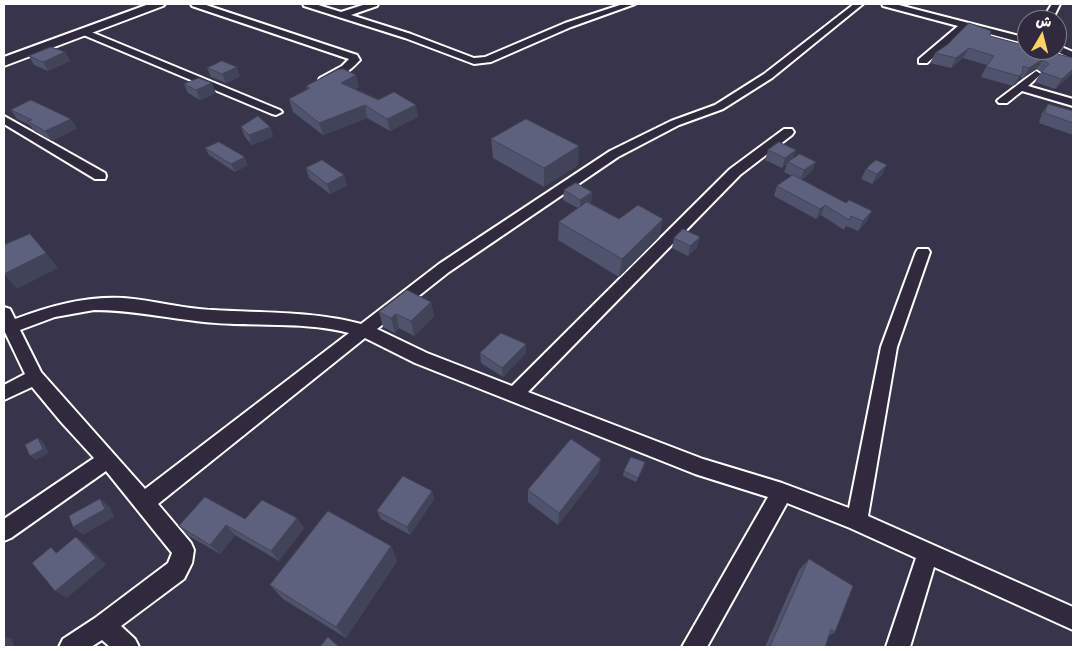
<!DOCTYPE html>
<meta charset="utf-8">
<style>
body{margin:0}
#map{position:relative;width:1077px;height:651px;overflow:hidden;background:#38354a;font-family:Mali,"Playpen Sans Arabic",sans-serif}
canvas{display:block}
.frame{position:absolute;inset:0;border:5px solid #fff;pointer-events:none}
.north{position:absolute;left:1017px;top:10px;width:50px;height:50px;box-sizing:border-box;background:#2f2a3d;border:1px solid #827f8b;border-radius:50%;rotate:8deg;font-size:14px;font-weight:700;line-height:20px;text-align:center;color:#fff}
.north::after{content:'';display:block;margin:auto;width:18px;height:22px;background:#ffd166;clip-path:polygon(50% 0,100% 100%,50% 72%,0 100%)}
</style>
<div id="map">
<canvas width="1077" height="651"></canvas>
<div class="frame"></div>
<div class="north">ش</div>
</div>
<script>
const g = document.querySelector('canvas').getContext('2d');
g.lineJoin = 'round';
function stroke(path, color, width, dash) {
  g.strokeStyle = color;
  g.lineWidth = width;
  g.lineCap = dash ? 'butt' : 'round';
  g.setLineDash(dash || []);
  g.stroke(path);
}
function fillPath(path, color) {
  g.fillStyle = color;
  g.fill(path, 'evenodd');
}
const minor = new Path2D(`
 M191,4H203L357,55L360,60C352,69 333,85 320,82L319,80L320,78L342,66L349,59L192,6Z
 M303,4H315L341,12L366,4H378L377,6L351,15L411,34L474,58L485,57L565,23L623,4H635L571,27L491,62L474,64L405,38L304,6Z
 M854,4H863L772,78L723,109L679,125L618,157L449,272L377,329L427,353L512,386L730,169L784,129H792L794,132L792,135L740,175L528,392L703,459L782,483L849,508L881,347L916,252L918,249H928L930,252L897,347L868,516L1073,607V630L934,567L910,647H886L916,558L850,528L787,503L707,647H682L768,497L695,474L415,363L365,338L158,504L191,543L194,550L192,563L184,579L121,626L135,639L139,647H110L102,640L91,647H59L63,639L95,618L168,563L172,553L106,471L11,538L4,541V519L94,458L61,422L32,387L4,400V385L25,374L4,330V307L10,309L15,319C50,306 85,296 123,298C153,300 183,309 213,310C262,313 314,311 361,324L439,264L610,151L671,121L715,105L764,74ZM94,310C131,310 167,318 204,322C249,327 306,321 349,333L145,489L41,372L20,330L55,317Z
 M882,4H895L1027,38V44L967,28L927,63H919V59L958,26L883,6Z
 M1052,4H1060L1052,20H1042Z
 M84,29L280,110L282,112L276,115L272,114L81,34V30Z
 M1057,45L1073,52V59L1053,50H1057Z
 M1036,71L1041,74L1028,86L1073,99V106L1022,91L1007,103H999L997,101L999,99Z
 M4,116L105,173L106,176L105,179H95L4,124Z`);
const tertiary = new Path2D(`
 M149,4H165L163,6L4,66V57Z`);
stroke(minor, '#fff', 4);
stroke(tertiary, '#fff', 4);
fillPath(minor, '#2f2a3d');
fillPath(tertiary, '#2f2a3d');
fillPath(new Path2D(`
 M990,36L1073,58V73L1055,89L1035,82L1041,72L1037,69L1023,78L1020,77L1016,84L1013,86L981,77L987,65L963,58L951,68L930,63L935,53Z
 M65,52L70,61L48,71L34,65L29,56Z
 M207,68L240,76L226,83L211,77Z
 M184,84L216,93L200,100L188,93Z
 M306,86L359,87L355,89L418,117L390,131L367,118L323,135L293,112L289,99L307,89Z
 M1048,104L1073,111V135L1039,123L1042,113Z
 M11,110L77,128L52,141L34,131L30,125L17,119Z
 M241,127H270L273,137L252,145L245,137Z
 M491,139L578,165L544,187L493,158Z
 M205,148L248,165L235,172L209,155Z
 M768,150H796L793,158L816,162L812,171L801,180L867,221L858,231L846,226L844,230L821,215L816,219L774,196L777,186L792,176L784,172L787,164L782,168L765,160Z
 M306,168L347,185L330,194L309,178Z
 M866,169L882,175L872,184L861,179Z
 M564,190L592,192L591,202L590,203L619,219H663L659,237L619,277L558,240L559,222L578,208L563,200Z
 M700,237L697,247L688,256L672,248L674,238Z
 M431,302L434,316L414,336L399,328L395,333L383,327L379,312Z
 M526,344V353L503,377L481,363L480,353Z
 M645,462L644,467L636,482L623,476L624,471Z
 M599,472L558,525L528,502V490Z
 M432,491L434,499L410,535L381,519L377,511Z
 M297,518L304,528L279,561L235,535L220,554L189,536L179,526L245,519Z
 M391,546L397,561L346,638L283,599L270,585Z
 M809,559L835,632L829,636L825,647H765L799,570Z`), '#50536c');
fillPath(new Path2D(`
 M969,48L963,58L951,68L956,58Z
 M65,52L70,61L48,71L43,62Z
 M1043,59L1037,69L1023,78L1029,68Z
 M237,67L240,76L226,83L222,74Z
 M1073,69V73L1055,89L1062,79Z
 M1022,74L1016,84L1013,86L1019,76Z
 M356,75L359,87L344,95L341,83Z
 M212,83L216,93L200,100L196,90Z
 M365,105L367,118L323,135L319,123Z
 M416,105L418,117L390,131L387,119Z
 M71,119L77,128L52,141L45,131Z
 M270,127L273,137L252,145L249,135Z
 M579,146L578,165L544,187V168Z
 M796,150L793,160L788,162L787,164L782,168L785,158Z
 M245,157L248,165L235,172L231,164Z
 M816,162L812,171L800,180L804,170Z
 M887,165L882,175L872,184L877,174Z
 M344,175L347,185L330,194L327,184Z
 M592,192L591,202L580,210V200Z
 M825,205L821,215L816,219L820,209Z
 M872,211L867,221L858,231L863,221Z
 M663,219L659,237L619,277L622,259Z
 M700,237L697,247L688,256L690,246Z
 M46,253L58,268L17,289L4,274Z
 M431,302L434,316L414,336L411,321Z
 M396,314L399,328L395,333L391,318Z
 M526,344V353L503,377L502,368Z
 M38,438L43,442L49,453L36,460L30,456Z
 M601,459L599,472L558,525L559,513Z
 M645,462L644,467L636,482L638,478Z
 M432,491L434,499L410,535L407,527Z
 M100,499L110,507L114,517L83,535L73,527Z
 M297,518L304,528L279,561L271,551Z
 M226,525L235,535L220,554L210,545Z
 M76,537L87,545L106,565L67,598L55,591Z
 M391,546L397,561L346,638L336,627Z
 M4,636L12,639L14,647H4Z`), '#414458');
const building = new Path2D(`
 M969,23L991,31L990,36L1027,46V50H1042L1073,58V69L1062,79L1041,72L1049,64L1043,59L1029,68L1023,66L1022,74L1019,76L986,67L994,56L969,48L956,58L935,53L947,45Z
 M51,47L65,52L43,62L29,56Z
 M222,61L237,67L222,74L207,68Z
 M343,69L356,75L341,83L378,100L394,92L416,105L387,119L365,105L319,123L289,99L310,88L306,86L337,70Z
 M199,78L212,83L196,90L184,84Z
 M31,100L71,119L45,131L27,121L32,120L11,110Z
 M1048,104L1073,111V123L1045,113Z
 M258,116L270,127L249,135L241,127Z
 M526,119L579,146L544,168L491,139Z
 M219,142L245,157L231,164L205,148Z
 M779,142L796,150L785,158L768,150Z
 M800,154L816,162L804,170L788,162Z
 M322,160L344,175L327,184L306,168Z
 M876,160L887,165L877,174L866,169Z
 M793,175L846,203L849,200L872,211L863,221L851,216L849,220L825,205L820,209L777,186Z
 M576,183L592,192L580,200L564,190Z
 M587,202L619,219L638,205L663,219L622,259L559,222Z
 M683,229L700,237L690,246L674,238Z
 M30,234L46,253L4,274V245Z
 M407,290L431,302L411,321L396,314L391,318L379,312Z
 M501,333L526,344L502,368L480,353Z
 M38,438L43,449L30,456L25,445Z
 M571,439L601,459L559,513L528,490Z
 M631,457L645,462L638,478L624,471Z
 M403,476L432,491L407,527L377,511Z
 M205,497L245,519L262,500L297,518L271,551L226,525L210,545L179,526Z
 M100,499L105,509L73,527L69,516Z
 M328,511L391,546L336,627L270,585Z
 M76,537L96,558L55,591L32,563L51,547L56,553Z
 M809,559L853,586L835,632L831,629L825,647H770Z
 M328,637L339,647H320Z`);
fillPath(building, '#5d617e');
stroke(building, '#414458', 1);
</script>
